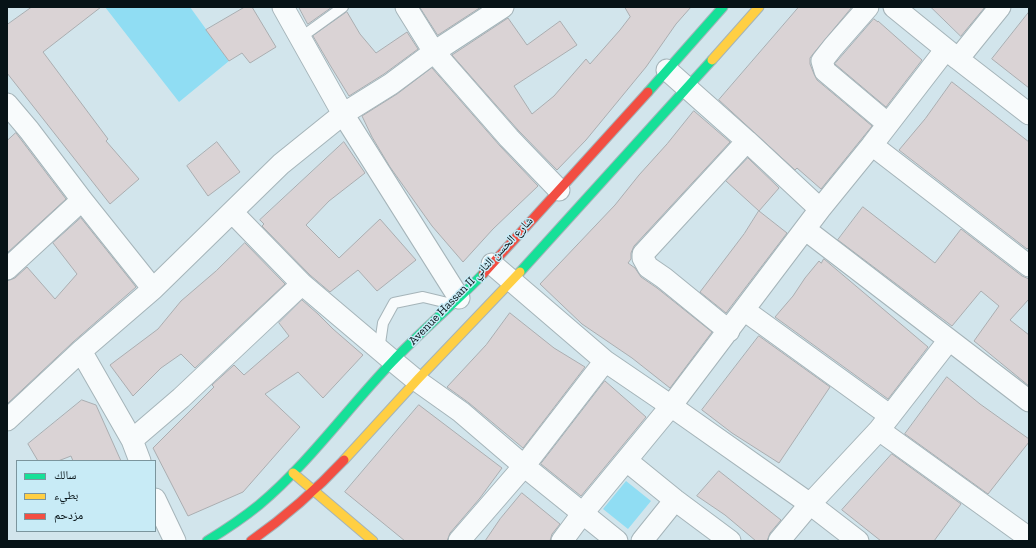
<!DOCTYPE html>
<meta charset="utf-8">
<style>
body{margin:0}
#map{position:relative;width:1036px;height:548px;overflow:hidden;background:#d2e5ec;font-family:"Zilla Slab","Noto Naskh Arabic",serif}
canvas{display:block}
.frame{position:absolute;inset:0;border:8px solid #071317;pointer-events:none}
.legend{position:absolute;left:16px;top:460px;width:140px;height:72px;box-sizing:border-box;background:#c8ebf6;border:1px solid #7b959d;margin:0;padding:5px 7px;list-style:none;font-size:12px;color:#071317}
.legend li{display:flex;align-items:center;gap:8px;height:20px}
.legend b{width:20px;border:1px solid #7b959d}
</style>
<div id="map">
<canvas width="1036" height="548"></canvas>
<div class="frame"></div>
<ul class="legend">
<li><b style="height:5px;background:#16e098"></b>سالك</li>
<li><b style="height:5px;background:#ffcf43"></b>بطيء</li>
<li><b style="height:5px;background:#f24e42"></b>مزدحم</li>
</ul>
</div>
<script>
const g = document.querySelector('canvas').getContext('2d');
g.lineJoin = 'round';
function fillPath(path, color) {
  g.fillStyle = color;
  g.fill(path, 'evenodd');
}
function stroke(path, color, width, dash) {
  g.strokeStyle = color;
  g.lineWidth = width;
  g.lineCap = dash ? 'butt' : 'round';
  g.setLineDash(dash || []);
  g.stroke(path);
}
function write(font, color, halo, rows, align = 'center') {
  g.font = font + ' "Zilla Slab","Noto Naskh Arabic",serif';
  g.lineWidth = 3;
  g.setLineDash([]);
  g.textBaseline = 'middle';
  g.strokeStyle = halo;
  g.fillStyle = color;
  for (const [text, x, y, turn = 0] of rows) {
    g.save();
    g.translate(x, y);
    g.rotate((+turn || 0) * Math.PI / 180);
    g.textAlign = isNaN(turn) ? turn : align;
    if (halo) g.strokeText(text, 0, 0);
    g.fillText(text, 0, 0);
    g.restore();
  }
}
fillPath(new Path2D(`
 M105,7H190L229,61L179,102Z
 M626,481L651,501L628,529L603,509Z`), '#90ddf3');
const building = new Path2D(`
 M32,7H101L43,52L108,139L106,141L139,179L110,204L7,73V25Z
 M245,7H252L276,47L250,63L242,53L229,61L206,30Z
 M299,7H332L308,24Z
 M420,7H481L438,35Z
 M625,7H691L676,24L646,67L586,140L557,170L518,130L452,55L508,18L527,45L560,21L577,45L514,86L532,114L554,96L586,59L590,64L620,30L630,17Z
 M799,7H852L813,54L810,58V64L814,74L817,80L872,126L821,189L797,168L795,170L719,100Z
 M931,7H985L961,36Z
 M347,12L360,34L376,53L407,32L418,49L384,74L349,96L330,65L313,36Z
 M1029,12V88L992,59Z
 M874,19L878,22V21L922,60L886,107L835,64Z
 M432,68L500,146L538,186L493,229L463,262L432,226L390,167L372,137L362,116L397,94Z
 M952,82L1029,142V247L1027,249L899,150L925,119Z
 M694,111L730,142L634,246L631,253V259L628,263L635,268L641,277L657,288L712,332L670,388L632,358L582,324L540,284L615,205L639,175L667,144Z
 M16,133L66,199L7,253V141Z
 M217,142L240,172L208,196L187,166Z
 M344,142L365,173L329,201L306,225L339,258L380,219L416,260L377,291L358,270L330,292L310,275L262,226L264,224L260,220Z
 M748,158L779,188L759,211L726,181Z
 M863,207L935,263L961,229L1022,276L1029,279V299L1010,320L1029,335V386L974,341L999,306L981,291L952,326L838,240Z
 M759,211L787,233L726,313L700,292L744,234Z
 M81,218L136,287L73,342L7,404V281L15,278L27,267L55,299L77,274L53,243Z
 M245,243L285,284L195,368L181,354L161,368L133,396L110,365L158,329L181,301L216,271Z
 M824,259L928,347L888,399L775,317L793,296L805,278L819,261L821,263Z
 M302,300L318,314L333,329L363,355L323,398L298,372L265,394L300,427L243,492L188,516L153,448L214,387L212,385L234,365L244,375L289,336L279,323Z
 M510,313L554,348L585,367L523,448L469,403L447,387L486,345Z
 M759,336L830,387L779,463L732,433L702,410Z
 M947,377L980,404L1029,439V442L988,494L905,434Z
 M605,381L646,417L581,496L541,464Z
 M82,400L96,405L121,461H73L71,456L58,461H38L28,444Z
 M419,405L502,468L480,498L450,533L447,541H405L345,492Z
 M892,454L961,504L934,541H881L842,510Z
 M719,471L781,520L770,533L767,541H756L725,515L697,496Z
 M522,493L560,524L552,534L550,541H485L500,519Z`);
fillPath(building, '#dad3d5');
stroke(building, '#aaadb0', 1);
const lane = new Path2D(`
 M300,38L343,7
 M379,350L383,323L394,303L423,297L452,304`);
const street = new Path2D(`
 M283,7L343,114L459,298
 M406,7L434,52L509,138L559,190
 M868,7L833,47L822,61L825,71L888,124
 M894,7L958,59L1029,114
 M958,59L1000,7
 M667,70L747,141L820,209
 M7,104L29,130L82,200L153,289
 M872,145L1029,266
 M232,212L302,284L393,361L416,380L461,412L524,466L617,541
 M806,230L1029,401
 M492,264L605,361L671,406L810,504L858,541
 M7,269L82,200
 M744,310L889,415
 M729,331L664,278L648,267L643,258V254L747,141
 M81,351L132,440L140,461
 M7,420L81,351L153,289L281,164L343,114L391,84L434,52L503,7
 M879,430L1029,538
 M132,440L181,398L302,284
 M627,461L675,500L730,541
 M155,499L175,541
 M459,541L524,466L605,361
 M562,541L582,514L671,406L820,209L872,145L946,49
 M642,541L675,500
 M779,541L810,504L879,430L949,340`);
const fast = new Path2D(`
 M648,92L723,7
 M520,272L712,60
 M207,541C225,530 243,518 259,505C309,463 347,409 392,362C421,331 454,304 483,274`);
const slow = new Path2D(`
 M712,60L759,7
 M344,460L418,379L520,272
 M293,473L373,541`);
const jam = new Path2D(`
 M483,274L648,92
 M251,541C285,517 316,490 344,460`);
stroke(lane, '#a5b4b9', 12);
stroke(street, '#a5b4b9', 23);
stroke(fast, '#a5b4b9', 11);
stroke(slow, '#a5b4b9', 11);
stroke(jam, '#a5b4b9', 11);
stroke(lane, '#f8fbfc', 10);
stroke(street, '#f8fbfc', 21);
stroke(fast, '#16e098', 9);
stroke(slow, '#ffcf43', 9);
stroke(jam, '#f24e42', 9);
write('12px', '#071317', '#c8ebf6', [
 ["Avenue Hassan II شارع الحسن الثاني",471,281,-46]
]);
</script>
